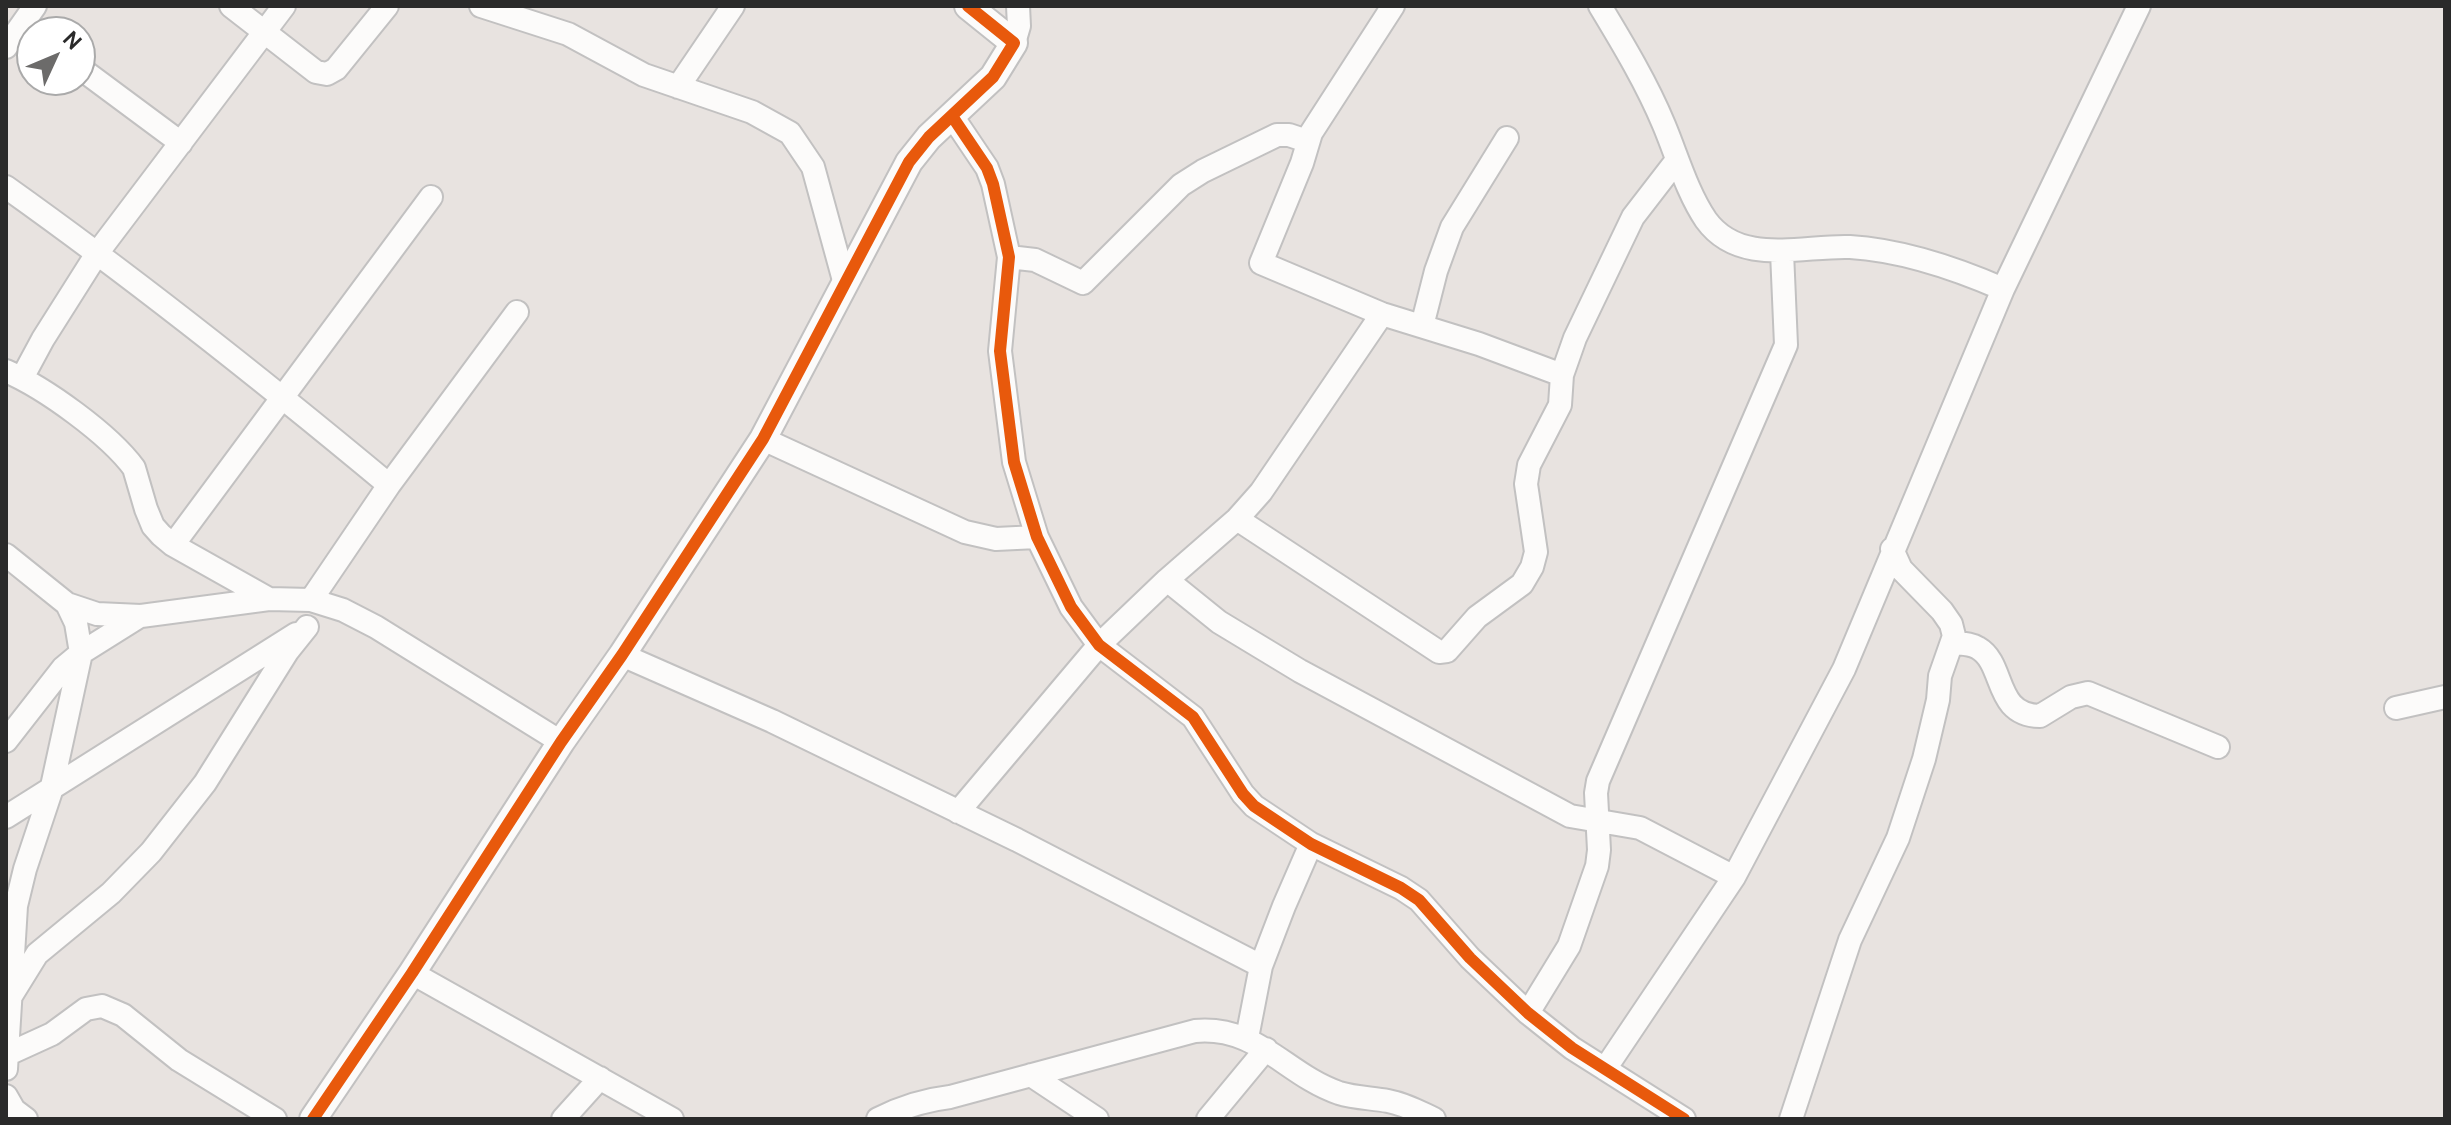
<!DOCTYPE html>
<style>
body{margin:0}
#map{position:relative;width:2451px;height:1125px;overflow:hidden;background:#e8e3e0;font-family:Cabin,sans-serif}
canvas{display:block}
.frame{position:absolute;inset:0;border:8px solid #2a2a2a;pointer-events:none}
.north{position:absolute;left:16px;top:16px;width:80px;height:80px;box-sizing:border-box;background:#fff;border:2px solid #aaa;border-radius:50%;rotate:46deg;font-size:22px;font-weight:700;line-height:32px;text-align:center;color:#2a2a2a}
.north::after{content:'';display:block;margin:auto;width:28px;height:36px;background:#6c6b6a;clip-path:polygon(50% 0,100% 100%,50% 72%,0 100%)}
</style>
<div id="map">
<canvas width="2451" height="1125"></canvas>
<div class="frame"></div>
<div class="north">N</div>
</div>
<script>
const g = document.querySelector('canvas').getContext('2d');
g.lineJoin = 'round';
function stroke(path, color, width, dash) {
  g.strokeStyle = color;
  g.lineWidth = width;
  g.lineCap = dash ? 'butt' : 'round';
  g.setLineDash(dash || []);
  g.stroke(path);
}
const minor = new Path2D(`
 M231,6L316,72L327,74L336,69L387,6
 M481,6L568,34L644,75L752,112L790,133L813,167L845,284
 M1393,6L1311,133L1302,163L1261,263L1382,314L1479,344L1562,375
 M1600,6C1623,44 1647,84 1664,125C1677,156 1687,192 1706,220C1740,267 1803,245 1850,247C1900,250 1957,269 2003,289
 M1014,43L1019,26L1018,6
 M6,47L35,6
 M80,68L181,143
 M678,87L733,6
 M952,116L987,168L993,184L1009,257L1000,351L1014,462L1037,537L1071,607L1099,645L1193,717L1243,794L1254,806L1311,844L1401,888L1419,900L1470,958L1528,1013L1572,1048L1684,1119
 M6,187C138,281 264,381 389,485
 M1009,257L1035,260L1083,283L1181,185L1203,171L1277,135H1289L1307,141
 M1422,326L1436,271L1452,227L1507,138
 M6,371C45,388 109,434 134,468L146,509L153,526L161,535L173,545L269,599
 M22,378L43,339L98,252L284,6
 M763,439L965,532L996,539L1037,537
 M1237,519L1439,652L1447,651L1477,617L1522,584L1532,567L1536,552L1526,484L1529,465L1560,405L1562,375L1575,338L1633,217L1677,160
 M173,545L431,197
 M6,555L67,604L97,614L141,616L269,599L311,600L343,610L376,627L561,742
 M1167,580L1219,622L1300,671L1570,816L1640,828L1734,877
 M311,600L389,485L517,312
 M1953,643C1962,644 1970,643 1978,648C2006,664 1993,715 2040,716L2071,697L2088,693L2218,747
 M622,655L772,721L1017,840L1261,966
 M2396,708L2445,697
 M6,741L63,668L81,653L140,616
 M958,812L1099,645L1167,580L1237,519L1261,492L1382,314
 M6,817L296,634
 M412,973L672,1119
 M11,996L37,954L111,893L151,852L205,783L287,652L307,627
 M1528,1013L1569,946L1597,866L1599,850L1596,793L1598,781L1786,345L1782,252
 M1247,1038L1261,966L1284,906L1311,844
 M6,1055L52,1034L86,1009L102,1006L123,1015L179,1060L275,1119
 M6,1069L16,906L25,869L51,791L81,653L76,623L67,604
 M1605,1069L1734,877L1844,669L2003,289L2139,6
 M1031,1075L1097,1119
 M6,1096L14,1110L26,1119
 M563,1119L600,1078
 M878,1119C902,1107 924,1100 950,1097L1195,1031C1257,1025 1286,1075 1339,1093C1355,1098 1372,1098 1388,1101C1405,1104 1419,1112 1434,1119
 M1208,1119L1266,1049
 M1791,1119L1850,940L1898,838L1924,759L1938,700L1940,676L1954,636L1951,624L1942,611L1901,569L1892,549`);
const tertiary = new Path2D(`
 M313,1119L412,973L561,742L622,655L763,439L909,162L929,137L993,77L1014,43L968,6`);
stroke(minor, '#c2c1c1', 26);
stroke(tertiary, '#c2c1c1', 30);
stroke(minor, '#fcfbfa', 22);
stroke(tertiary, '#fcfbfa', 26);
stroke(new Path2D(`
 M952,116L987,168L993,184L1009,257L1000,351L1014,462L1037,537L1071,607L1099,645L1193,717L1243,794L1254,806L1311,844L1401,888L1419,900L1470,958L1528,1013L1572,1048L1684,1119
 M313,1119L412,973L561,742L622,655L763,439L909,162L929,137L993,77L1014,43L968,6`), '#e8590c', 12);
</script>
